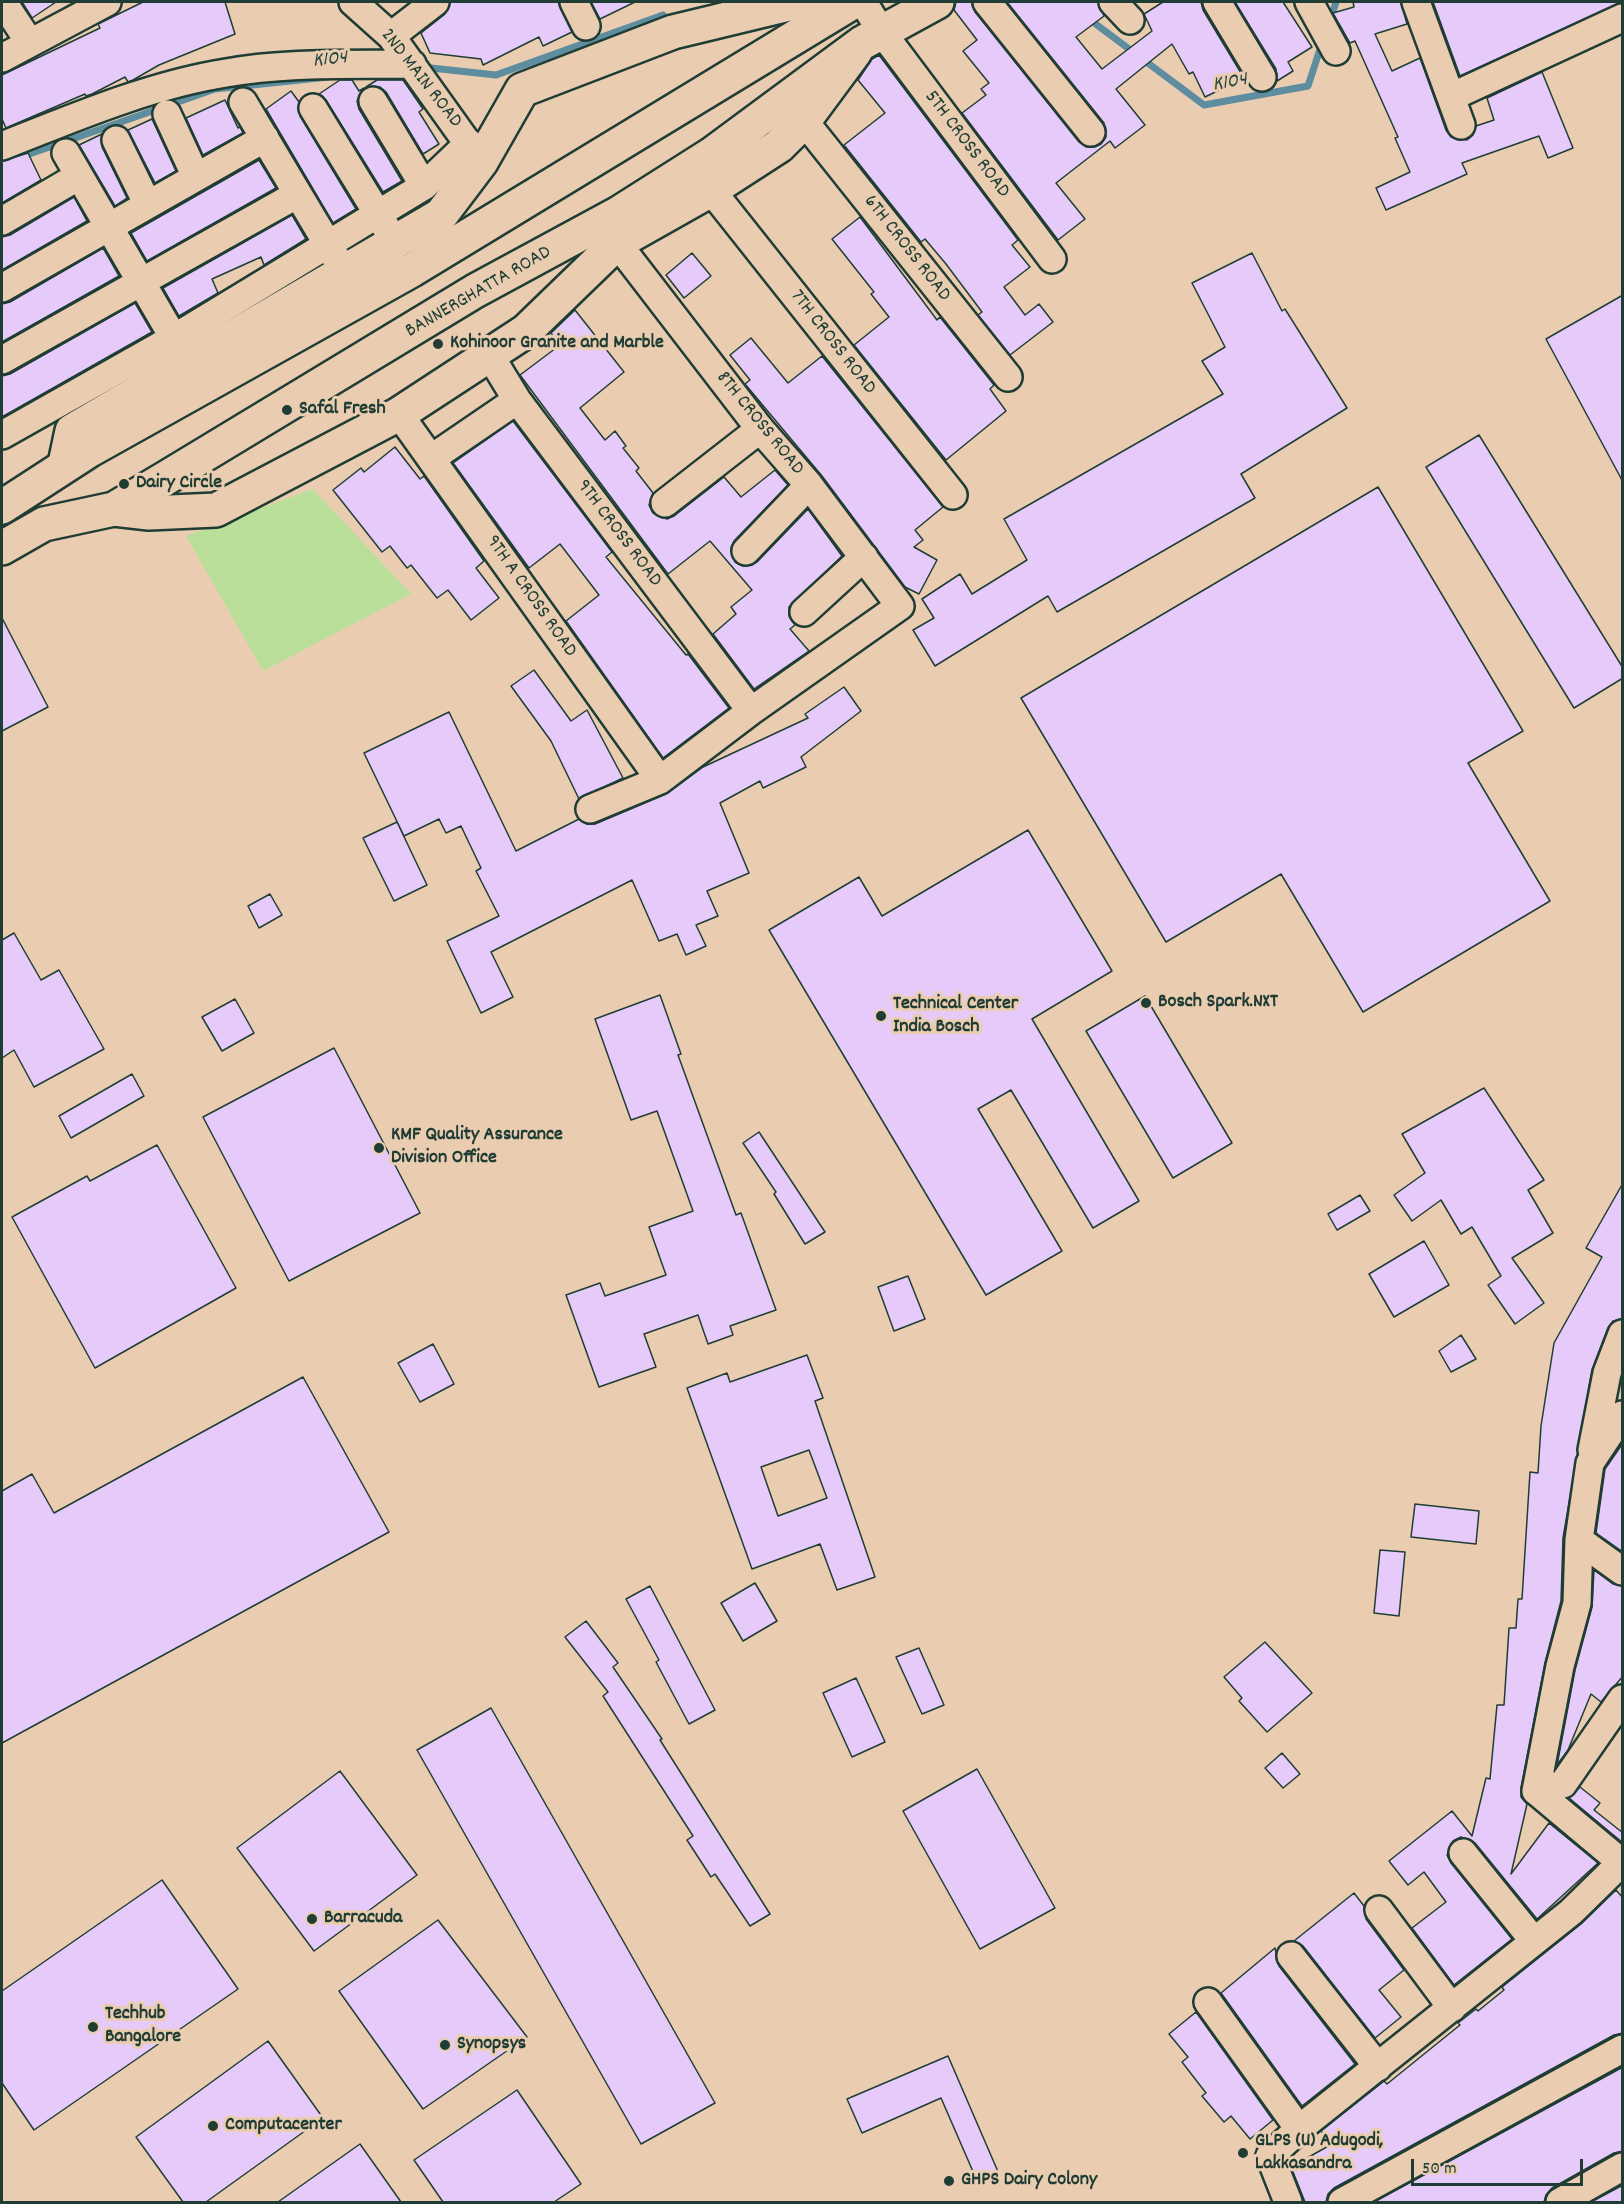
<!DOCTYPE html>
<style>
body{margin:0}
#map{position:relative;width:1624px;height:2204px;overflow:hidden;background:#eacdb1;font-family:Dekko,sans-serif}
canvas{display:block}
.frame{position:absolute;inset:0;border:3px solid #1f3d34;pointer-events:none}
.scale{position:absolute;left:1411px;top:2159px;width:172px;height:27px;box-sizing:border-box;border:3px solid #1f3d34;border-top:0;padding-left:8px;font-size:18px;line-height:21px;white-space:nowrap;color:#1f3d34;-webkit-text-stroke:4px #eacdb1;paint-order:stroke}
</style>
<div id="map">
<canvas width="1624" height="2204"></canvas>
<div class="frame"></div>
<div class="scale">50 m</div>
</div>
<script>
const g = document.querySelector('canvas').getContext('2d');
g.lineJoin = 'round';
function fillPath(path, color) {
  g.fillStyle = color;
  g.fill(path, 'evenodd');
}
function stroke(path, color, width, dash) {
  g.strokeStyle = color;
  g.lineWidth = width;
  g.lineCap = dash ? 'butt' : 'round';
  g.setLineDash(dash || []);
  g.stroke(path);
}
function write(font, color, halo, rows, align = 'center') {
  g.font = font + ' Dekko,sans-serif';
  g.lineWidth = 6;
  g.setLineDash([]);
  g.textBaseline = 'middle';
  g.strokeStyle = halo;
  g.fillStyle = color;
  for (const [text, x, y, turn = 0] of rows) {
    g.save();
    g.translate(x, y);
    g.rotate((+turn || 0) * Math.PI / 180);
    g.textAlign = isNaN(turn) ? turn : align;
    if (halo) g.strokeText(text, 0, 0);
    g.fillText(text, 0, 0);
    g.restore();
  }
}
fillPath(new Path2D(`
 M313,489L411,594L263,671L186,536Z`), '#badf9a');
stroke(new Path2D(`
 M1089,19L1204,105L1308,86L1322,43
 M1329,24L1336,2
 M422,67L496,75L663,15
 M21,157L215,89L328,77`), '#5d8d9f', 7);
const building = new Path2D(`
 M22,2H56L32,18Z
 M143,2H225L235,34L159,65L133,80L128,82L125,77L92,94L86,96L85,94L6,128L2,119V75L100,28L98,24Z
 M450,2H558L572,32L543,46L539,37L483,65L481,59L430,53L421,33L445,14Z
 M591,2H635L600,19Z
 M956,2H972L975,12L1079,142L1086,147H1094L1101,144L1106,137L1104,123L1007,2H1098L1104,16L1076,37L1102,69L1152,31L1144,14L1163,2H1201L1203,10L1244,78L1205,97L1193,72L1189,74L1172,44L1116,89L1145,125L1115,148L1110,141L1056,183L1085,219L1058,240L962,113L986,95L981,89L989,83L963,51L977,40L954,10Z
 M1235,2H1283L1312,47L1288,62L1293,71L1277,81L1276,69Z
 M1353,2H1401L1407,24L1375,34L1392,71L1420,58L1446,130L1451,137L1467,140L1473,135L1476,126L1494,120L1487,98L1542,72L1573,148L1548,158L1539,136L1462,163L1467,174L1386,210L1376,188L1410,172L1395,138L1398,137L1355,41L1350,43L1333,13L1354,7Z
 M1433,2H1623L1460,76Z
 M879,55L1018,240L1012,245L1030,267L1004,287L1025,315L1039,304L1053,322L1010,355L978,315L982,312L946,264L925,239L921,242L844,145L885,113L858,80L872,59Z
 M340,80H352L359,91L364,88L357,101L359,109L402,181L383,192L326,100L319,94Z
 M377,80H403L423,109L419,112L439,144L423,154L386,92L380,87H366Z
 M291,91L299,102L300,116L356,209L333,223L266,109Z
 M225,100L238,128L240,127L243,133L203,155L186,118Z
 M152,119L176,171L155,183L128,130Z
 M102,134V147L127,198L115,206L79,145Z
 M28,153L41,180L2,203V161Z
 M259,160L276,188L147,261L131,233Z
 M74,197L87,221L2,270V237L10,235Z
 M292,215L306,239L264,265L261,257L212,279L218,293L179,316L163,288Z
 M860,217L937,320L940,317L994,385L990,389L1006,411L946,460L854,345L889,317L871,294L874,292L832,239Z
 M103,248L119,276L2,342V304L10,302Z
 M692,253L711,276L684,298L666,275Z
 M1252,253L1282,311L1285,309L1347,408L1241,474L1255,498L1057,612L1048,596L935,666L913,630L934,618L922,599L960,574L972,594L1027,560L1004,519L1223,394L1202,361L1225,347L1192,283Z
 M1623,295V482L1546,339Z
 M135,303L152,332L2,417V376L10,374Z
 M575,310L624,372L580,408L605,440L615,431L626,446L623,448L639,468L636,471L653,493L649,505L653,513L667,519L674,516L724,477L741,497L775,470L788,485L734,541L731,548L735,562L743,566L757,562L808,509L842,556L789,607V616L795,625L790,629L809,651L754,689L713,634L736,614L731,607L752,590L710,541L668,574L520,375L560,345L551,333Z
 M751,338L788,383L822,356L943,507L915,530L923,540L914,547L937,560L919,594L905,587L822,476L745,384L750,380L730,355Z
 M513,421L612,552L606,557L686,655L688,654L729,708L663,758L566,621L599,595L560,544L529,568L453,463Z
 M1479,435L1623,668V678L1574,708L1426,467Z
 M395,447L420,479L424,476L484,561L476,568L499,598L471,620L448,590L437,598L411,565L407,568L390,546L382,552L333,490L361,468L364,472Z
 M1378,487L1523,731L1468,763L1550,901L1363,1012L1281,874L1166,942L1021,698Z
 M2,618L48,707L2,731Z
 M534,670L571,721L587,710L623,778L579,799L551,741L511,686Z
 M844,687L861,711L801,757L806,767L763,788L760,781L720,803L749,873L707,891L718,916L696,925L706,946L686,955L677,934L659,941L632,880L491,952L513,997L481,1013L447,941L499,916L476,871L481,868L461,826L446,833L439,819L404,836L364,753L449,712L516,851L579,819L587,824H595L666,794L703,767L808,718L805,714Z
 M397,822L427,885L394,901L363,838Z
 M1028,830L1112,971L1032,1019L1139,1201L1093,1228L1011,1090L978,1109L1062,1251L986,1295L769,930L859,877L882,916Z
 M270,894L282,915L259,928L248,906Z
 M14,933L41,980L59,970L104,1049L34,1087L14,1050L2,1058V940Z
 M660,995L681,1054L678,1055L736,1215L741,1213L776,1310L730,1326L733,1335L708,1344L698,1315L644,1334L656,1367L599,1387L566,1295L600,1283L605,1296L666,1275L649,1227L693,1211L657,1111L631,1120L595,1019Z
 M1145,996L1232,1143L1173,1178L1086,1031Z
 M235,999L254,1033L222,1051L202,1017Z
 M334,1048L420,1213L289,1281L203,1117Z
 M132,1074L144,1096L71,1138L59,1116Z
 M1484,1088L1544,1180L1528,1190L1553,1233L1512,1258L1544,1303L1515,1324L1488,1285L1501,1276L1472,1227L1461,1234L1441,1200L1412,1221L1394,1195L1425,1173L1402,1134Z
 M759,1132L825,1232L805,1244L774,1194L776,1192L743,1143Z
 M157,1145L236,1288L95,1368L12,1217L87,1176L90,1181Z
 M1623,1183V1319L1613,1321L1608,1328L1592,1370L1563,1538L1561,1601L1545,1663L1521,1788V1797L1527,1804L1511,1874L1549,1823L1598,1863L1537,1919L1475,1843L1461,1837L1453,1841L1447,1855L1451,1863L1512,1939L1454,1985L1412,1928L1446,1902L1424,1872L1408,1885L1389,1861L1452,1811L1472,1836L1486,1778L1490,1779L1497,1705H1504L1509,1628H1516L1518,1599H1522L1530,1472L1538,1473L1541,1426L1554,1343L1602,1257L1586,1248Z
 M1360,1195L1370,1211L1337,1230L1328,1214Z
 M1424,1241L1449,1285L1394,1317L1369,1274Z
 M908,1276L925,1319L894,1331L878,1287Z
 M1461,1335L1476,1359L1451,1372L1439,1351Z
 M433,1344L454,1384L420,1402L398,1363Z
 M807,1355L823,1398L815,1401L875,1577L837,1590L820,1544L752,1569L687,1388L727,1373L730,1382ZM809,1450L827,1498L778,1516L761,1467Z
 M303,1377L389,1532L2,1743V1491L32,1474L54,1513Z
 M1623,1443V1552L1596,1533L1605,1469Z
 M1415,1504L1479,1511L1476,1544L1411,1537Z
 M1380,1550L1405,1552L1399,1616L1374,1613Z
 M1594,1570L1613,1584L1623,1586V1676L1601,1702L1591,1694L1568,1750L1557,1765L1575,1670L1592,1607Z
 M755,1583L777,1621L743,1641L721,1603Z
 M650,1586L715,1710L689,1724L656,1662L659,1660L626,1599Z
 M586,1621L618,1663L613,1667L662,1739L660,1740L770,1914L750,1926L715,1874L711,1877L687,1840L693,1836L603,1696L608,1692L565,1637Z
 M1265,1642L1312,1693L1267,1732L1239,1701L1242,1698L1224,1677Z
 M919,1648L944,1705L922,1714L896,1657Z
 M856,1678L885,1742L852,1757L823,1693Z
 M491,1708L715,2103L641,2144L417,1750Z
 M1282,1753L1300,1774L1283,1788L1265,1768Z
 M977,1769L1055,1908L980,1949L903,1811Z
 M340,1771L417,1875L314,1951L237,1848Z
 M1580,1787L1600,1803L1594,1810L1623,1833V1843L1569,1798Z
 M162,1880L238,1989L34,2130L2,2083V1991Z
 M1616,1890L1623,1898V2033L1614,2035L1334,2188L1328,2194L1326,2202H1305L1291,2167L1332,2144L1321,2131L1384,2081L1387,2084L1460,2025L1458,2023L1476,2009L1478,2011L1504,1990L1502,1987L1581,1924Z
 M1354,1893L1364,1906L1366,1919L1404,1970L1379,1990L1401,2017L1375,2038L1303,1946L1294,1941Z
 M438,1920L527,2037L423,2109L339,1991Z
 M1275,1948L1279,1966L1355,2064L1302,2106L1221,1993Z
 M1196,2012L1273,2120L1250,2139L1231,2116L1224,2122L1202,2096L1206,2093L1182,2062L1188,2057L1169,2034Z
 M268,2041L323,2118L206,2202H183L136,2137Z
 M948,2056L999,2174L978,2183L941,2098L862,2133L847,2099Z
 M1623,2067V2151L1614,2153L1552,2188L1546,2195L1544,2202H1374Z
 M517,2090L581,2184L554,2202H443L414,2160Z
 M360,2144L401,2202H278Z
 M1623,2185V2202H1591Z`);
fillPath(building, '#e6cbfa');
stroke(building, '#1f3d34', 1.5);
const minor = new Path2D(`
 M3,2L30,43
 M353,2L391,36L479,159
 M574,2L586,26
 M863,2L881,31L1052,259
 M987,2L1091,132
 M1113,2L1130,20
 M1217,2L1262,77
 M1309,2L1336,51
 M1416,2L1461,125
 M391,36L435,2
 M2,58L107,2
 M1451,97L1622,18
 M373,101L424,186
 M243,102L336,258
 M313,108L387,229
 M167,114L196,177
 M804,121L1008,377
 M116,140L148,205
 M2,146C73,118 150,85 226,73C287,62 350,65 412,64
 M66,153L183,354
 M711,190L953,495
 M2,221L79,176
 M2,288L265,138
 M489,354L517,400L751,711
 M2,360L298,194
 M399,414L660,780
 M2,435L174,338L424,186L469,143
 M432,458L517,400
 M665,503L760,429
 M746,551L809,485
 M804,612L864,557
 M590,809L660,780L751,711L900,606L809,485L760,429L617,243
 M1592,1450L1607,1373L1622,1334
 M1579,1540L1622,1571
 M1536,1791L1560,1666L1577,1603L1579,1540L1590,1463L1622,1415
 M1536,1791L1563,1784L1622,1699
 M1536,1791L1622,1863
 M1463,1853L1534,1941
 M1379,1910L1452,2008
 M1291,1956L1378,2067
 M1208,2002L1299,2129
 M1288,2202L1270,2156L1299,2129L1571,1912L1622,1862
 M1342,2202L1622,2049
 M1560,2202L1622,2167`);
const tertiary = new Path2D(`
 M65,464L72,431L441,215L481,162L522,90L673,32L789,4L847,5
 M114,509L149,513L216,510L399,414L526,331L617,243L711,190L779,146L804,121L855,52`);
const secondary = new Path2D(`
 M2,507L90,450L412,270L853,2
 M2,548L44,524L114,509L166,478L475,291L619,213L712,154L862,43L937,2`);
stroke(minor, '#1f3d34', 32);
stroke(tertiary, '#1f3d34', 38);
stroke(secondary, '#1f3d34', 38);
stroke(minor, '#eacdb1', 27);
stroke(tertiary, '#eacdb1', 33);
stroke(secondary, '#eacdb1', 33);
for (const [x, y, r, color] of [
 [438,344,6,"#1f3d34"],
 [287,410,6,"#1f3d34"],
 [124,484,6,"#1f3d34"],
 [1146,1003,6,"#1f3d34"],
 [881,1016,6,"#1f3d34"],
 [379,1148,6,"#1f3d34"],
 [312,1919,6,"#1f3d34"],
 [93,2027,6,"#1f3d34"],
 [445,2045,6,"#1f3d34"],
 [213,2126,6,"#1f3d34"],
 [1243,2153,6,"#1f3d34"],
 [949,2181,6,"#1f3d34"]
]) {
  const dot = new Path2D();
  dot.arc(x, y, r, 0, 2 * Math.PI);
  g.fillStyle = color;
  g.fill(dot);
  stroke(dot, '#eacdb1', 2);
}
write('20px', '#1f3d34', '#eacdb1', [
 ["2ND MAIN ROAD",420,79,52],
 ["5TH CROSS ROAD",966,145,53],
 ["6TH CROSS ROAD",906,249,52],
 ["BANNERGHATTA ROAD",479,293,-30],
 ["7TH CROSS ROAD",832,343,52],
 ["8TH CROSS ROAD",759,424,51],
 ["9TH CROSS ROAD",618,534,53],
 ["9TH A CROSS ROAD",530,597,55]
]);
write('bold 20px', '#1f3d34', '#eacdb1', [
 ["Kohinoor Granite and Marble",450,344],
 ["Safal Fresh",299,410],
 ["Dairy Circle",136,484],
 ["Bosch Spark.NXT",1158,1003],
 ["Technical Center",893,1005],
 ["India Bosch",893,1028],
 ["KMF Quality Assurance",391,1136],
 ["Division Office",391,1159],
 ["Barracuda",324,1919],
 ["Techhub",105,2015],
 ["Bangalore",105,2038],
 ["Synopsys",457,2045],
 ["Computacenter",225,2126],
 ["GLPS (U) Adugodi,",1255,2142],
 ["Lakkasandra",1255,2165],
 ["GHPS Dairy Colony",961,2181]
], 'left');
write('italic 21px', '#24443d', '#eacdb1', [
 ["K104",330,61,-6],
 ["K104",1230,84,-10]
]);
</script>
